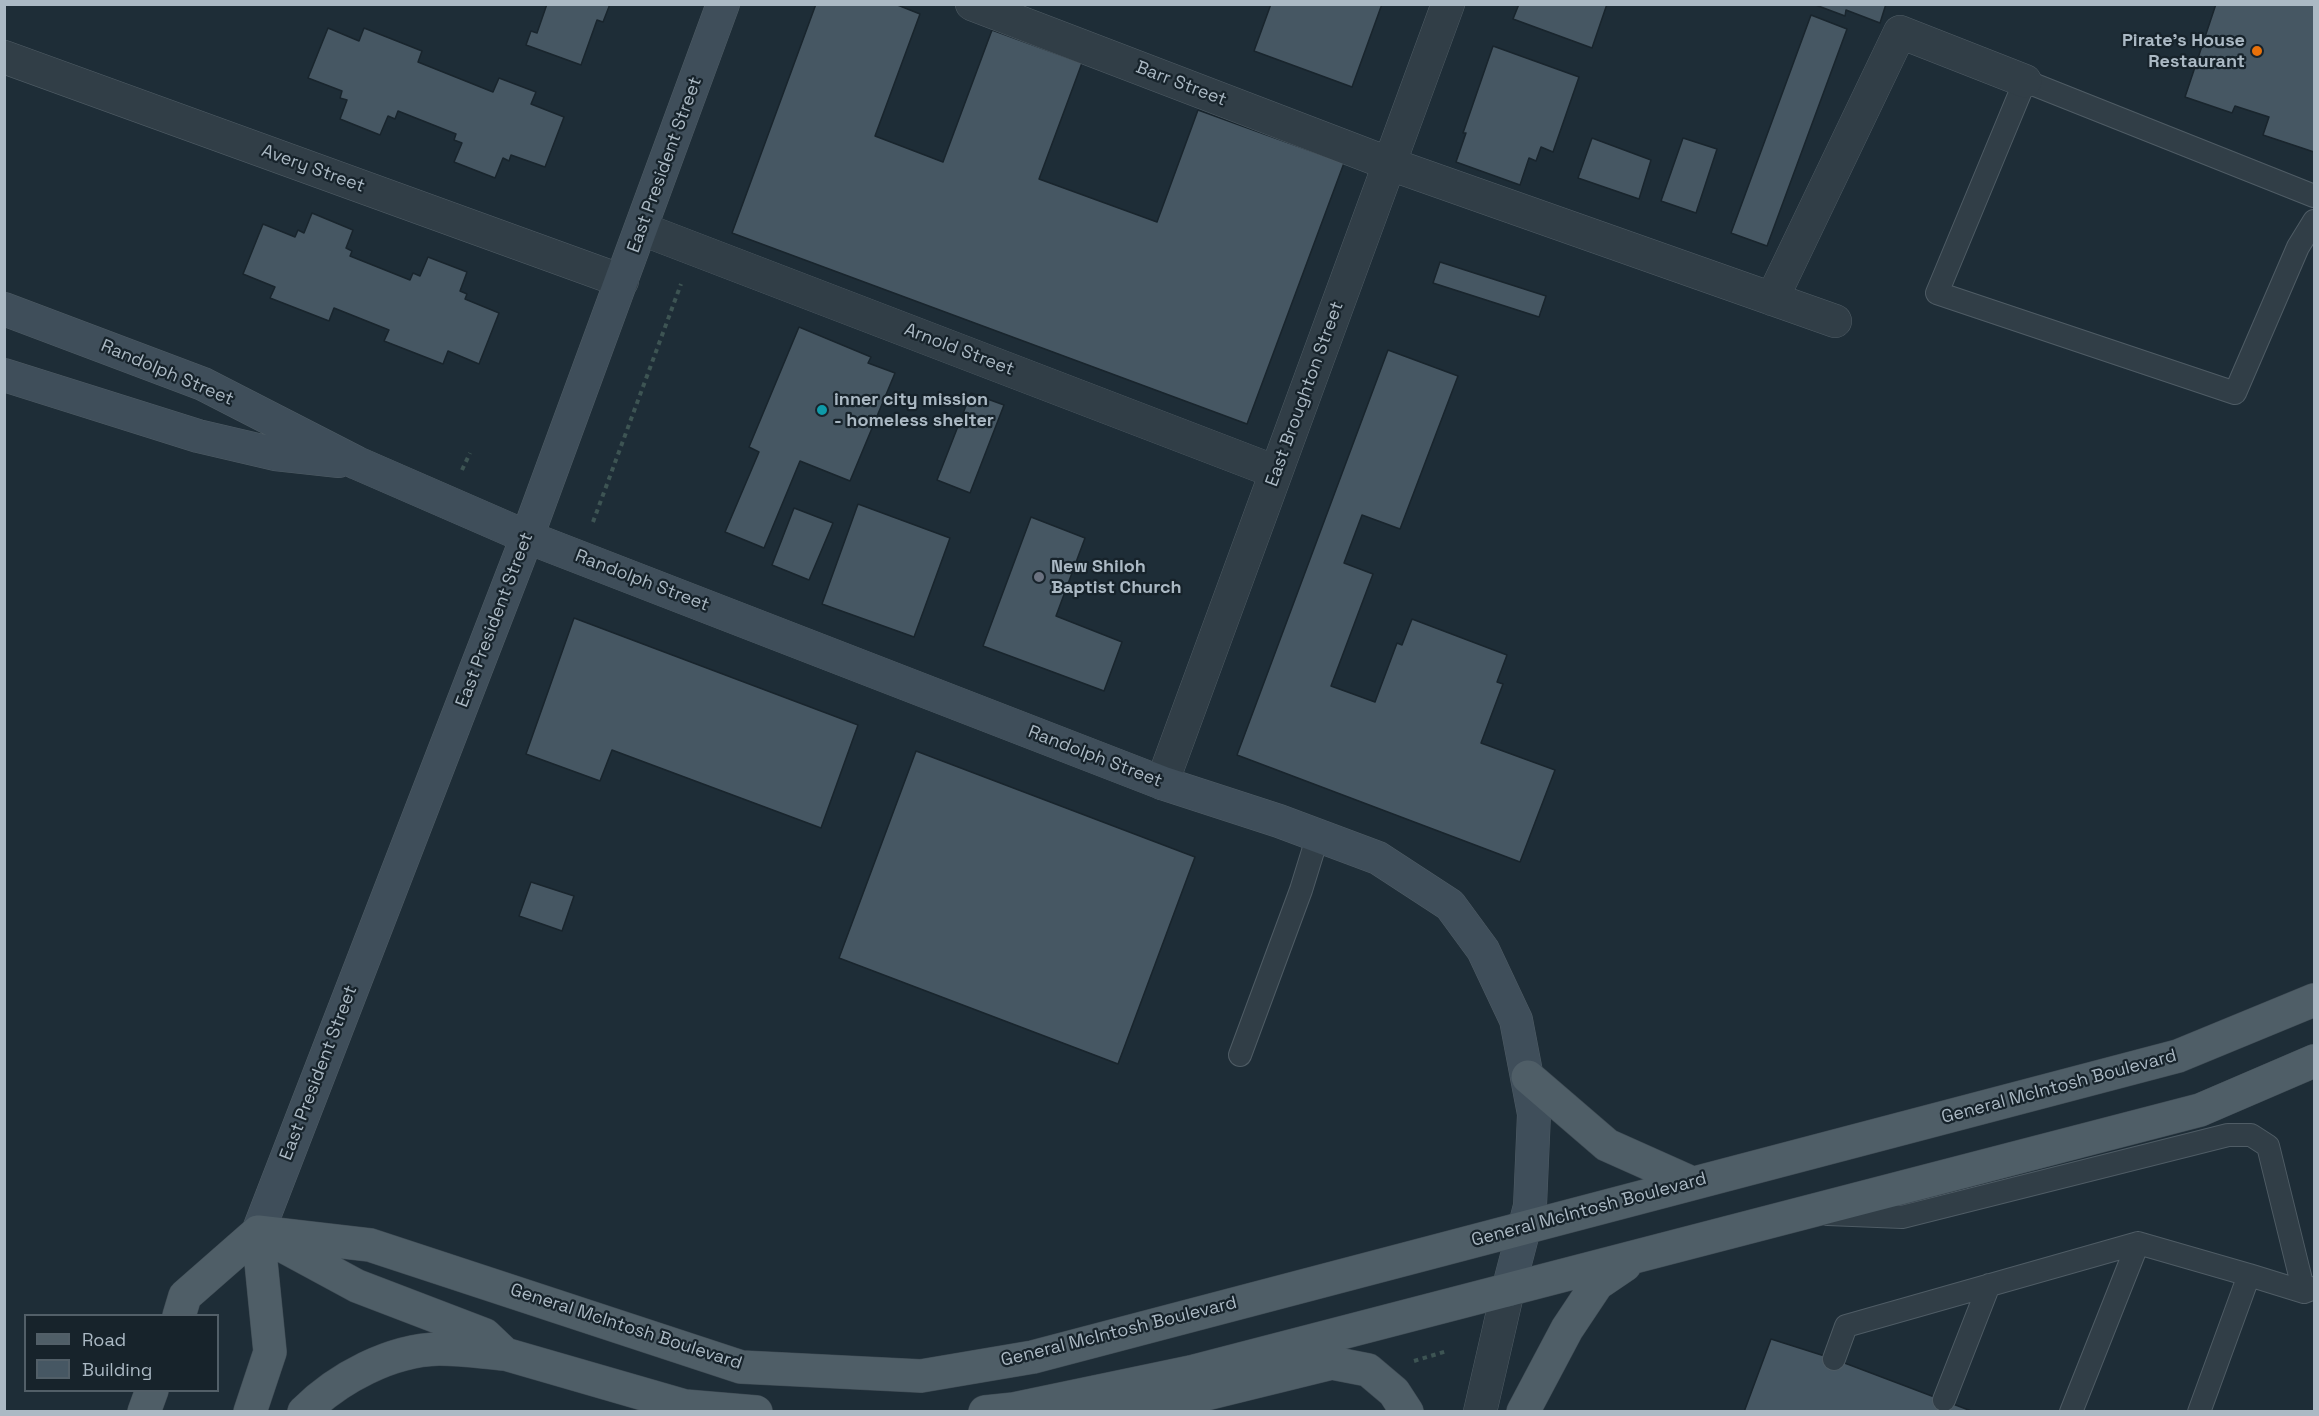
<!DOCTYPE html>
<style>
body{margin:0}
#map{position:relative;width:2319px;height:1416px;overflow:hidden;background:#1e2d37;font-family:"Space Grotesk",sans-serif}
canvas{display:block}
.frame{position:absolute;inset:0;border:6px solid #abb9c4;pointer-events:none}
.legend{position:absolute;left:24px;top:1314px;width:195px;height:78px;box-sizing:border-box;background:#17232b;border:2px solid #525f68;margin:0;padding:8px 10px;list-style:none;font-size:18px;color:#abb9c4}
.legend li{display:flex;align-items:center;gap:12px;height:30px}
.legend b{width:30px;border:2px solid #525f68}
</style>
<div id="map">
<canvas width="2319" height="1416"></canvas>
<div class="frame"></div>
<ul class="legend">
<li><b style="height:8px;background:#4f5e67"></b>Road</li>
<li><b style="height:16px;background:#465763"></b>Building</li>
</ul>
</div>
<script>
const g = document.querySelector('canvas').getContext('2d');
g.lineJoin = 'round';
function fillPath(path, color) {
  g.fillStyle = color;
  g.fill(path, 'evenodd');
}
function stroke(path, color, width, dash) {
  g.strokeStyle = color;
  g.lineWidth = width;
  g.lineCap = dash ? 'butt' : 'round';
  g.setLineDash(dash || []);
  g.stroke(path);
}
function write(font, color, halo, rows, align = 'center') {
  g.font = font + ' "Space Grotesk",sans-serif';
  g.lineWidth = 4.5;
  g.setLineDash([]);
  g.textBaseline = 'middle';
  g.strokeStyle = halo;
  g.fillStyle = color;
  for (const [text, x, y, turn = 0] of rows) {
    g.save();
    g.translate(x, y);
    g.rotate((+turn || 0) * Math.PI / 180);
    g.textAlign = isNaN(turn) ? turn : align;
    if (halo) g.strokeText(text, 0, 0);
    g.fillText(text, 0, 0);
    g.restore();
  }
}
const building = new Path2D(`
 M547,4H610L603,22L597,20L581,65L526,45L531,31L537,33Z
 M816,4H895L920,14L875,136L943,162L992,30L1082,63L1039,179L1157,222L1198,110L1344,163L1247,424L732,233Z
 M1271,4H1382L1352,87L1254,51Z
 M1519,4H1607L1592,48L1513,19Z
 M1813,4H1886L1880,23L1846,10L1845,16Z
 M2216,4H2314V152L2263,135L2269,117L2235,106L2232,113L2185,97Z
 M1811,15L1847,29L1767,246L1731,233Z
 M328,28L359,41L364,28L422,51L418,62L493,92L499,78L536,92L531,104L564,117L545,167L511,155L509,161L503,158L495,178L454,162L462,143L454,140L456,134L398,111L395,119L388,116L380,135L340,119L347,100L340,98L342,91L308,78Z
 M1493,46L1579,77L1553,152L1541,147L1536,161L1529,158L1520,185L1456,162L1466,133H1463Z
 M1592,138L1651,160L1639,199L1578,178Z
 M1683,138L1717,149L1696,213L1661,201Z
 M312,213L353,230L346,248L352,251L350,256L410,280L413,273L420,276L428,257L467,272L460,291L467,294L465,299L499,313L479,364L448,351L443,364L384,341L389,330L334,308L329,321L270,298L275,287L243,274L263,224L295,237L298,230L304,233Z
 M1440,262L1546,296L1539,317L1433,283Z
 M799,327L871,357L868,363L895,373L850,481L800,461L764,548L725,532L759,452L749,447Z
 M1388,350L1458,376L1400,529L1362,515L1344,563L1373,574L1331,686L1375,702L1397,643L1402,645L1412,619L1507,655L1497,682L1503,684L1481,743L1555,770L1520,862L1237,755Z
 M971,393L1004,405L970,493L937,480Z
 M858,504L950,538L914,637L822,604Z
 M794,508L833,523L809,580L772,565Z
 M1031,517L1085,538L1056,616L1122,642L1104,691L983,646Z
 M574,618L858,725L821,828L612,750L600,781L526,754Z
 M916,751L1195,857L1118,1064L839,958Z
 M531,882L574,896L562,931L519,916Z
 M1771,1339L1834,1359L1974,1412H1744Z`);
fillPath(building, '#465763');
stroke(building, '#19252d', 1.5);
const lane = new Path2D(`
 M2314,196L2025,81L1937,293L2235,393L2298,247L2314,221
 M1240,1055L1301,890L1318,835
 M1828,1214L1902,1217L2228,1135H2251L2268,1146L2304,1292
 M2138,1243L2249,1275
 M1834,1359L1846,1326L2138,1243L2071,1412
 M1944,1400L1989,1285
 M2199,1412L2249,1275L2304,1292L2314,1288`);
const street = new Path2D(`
 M972,4L1390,164L1835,321
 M4,57L622,281
 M642,229L1276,472
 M1772,299L1900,32L2025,81
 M1162,783L1448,4
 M1480,1412L1508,1290`);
const secondary = new Path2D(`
 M4,309L203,384L357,463L527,537L1162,783L1279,821L1378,858L1450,905L1483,950L1516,1020L1534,1114L1530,1206L1508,1290
 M4,375L198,436L275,454L339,461
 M258,1232L527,537L723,4`);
const primary = new Path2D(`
 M1528,1077L1607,1145L1692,1183
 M258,1232L370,1245L741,1367L921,1376L1033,1357L2178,1056L2314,1000
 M272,1240L357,1286L485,1335L505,1354L685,1406L756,1412
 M179,1316L185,1296L258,1232
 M1085,1409H1145L1332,1363L1368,1370L1394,1392L1407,1412
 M144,1412L152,1390
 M250,1412L270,1352L258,1232
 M304,1412C338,1378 391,1350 439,1349C460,1349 482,1352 504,1354
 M985,1412L1014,1409L1191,1372L2200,1110L2314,1061
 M1523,1412L1567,1329L1597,1284L1625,1265`);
stroke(lane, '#4f5c65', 24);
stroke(street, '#4f5c65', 34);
stroke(secondary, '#4f5c65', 34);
stroke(primary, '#3e4a53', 34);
stroke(new Path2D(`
 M462,470L470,453
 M593,522L681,284
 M1414,1361L1447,1351`), '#3d5453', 4, [4.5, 4.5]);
stroke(lane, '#313e47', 22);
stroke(street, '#313e47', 33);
stroke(secondary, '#3f4e5a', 33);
stroke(primary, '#4f5e67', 33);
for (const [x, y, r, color] of [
 [2257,51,6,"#e8710a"],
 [822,410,6,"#0f9aa8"],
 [1039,577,6,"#6b7280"]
]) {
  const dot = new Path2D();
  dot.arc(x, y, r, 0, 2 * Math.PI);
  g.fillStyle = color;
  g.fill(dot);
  stroke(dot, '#17232b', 2);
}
write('bold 18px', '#abb9c4', '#17232b', [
 ["Pirate's House",2245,41,"right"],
 ["Restaurant",2245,62,"right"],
 ["inner city mission",834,400],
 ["- homeless shelter",834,421],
 ["New Shiloh",1051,567],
 ["Baptist Church",1051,588]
], 'left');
write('18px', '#abb9c4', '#17232b', [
 ["Barr Street",1181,84,21],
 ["East President Street",665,165,-70],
 ["Avery Street",313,169,20],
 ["Arnold Street",959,350,21],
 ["Randolph Street",167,373,23],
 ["East Broughton Street",1305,394,-70],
 ["Randolph Street",642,581,21],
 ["East President Street",495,620,-69],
 ["Randolph Street",1095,757,21],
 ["East President Street",319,1073,-69],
 ["General McIntosh Boulevard",2059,1087,-15],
 ["General McIntosh Boulevard",1589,1210,-15],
 ["General McIntosh Boulevard",626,1327,18],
 ["General McIntosh Boulevard",1119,1332,-14]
]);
</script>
